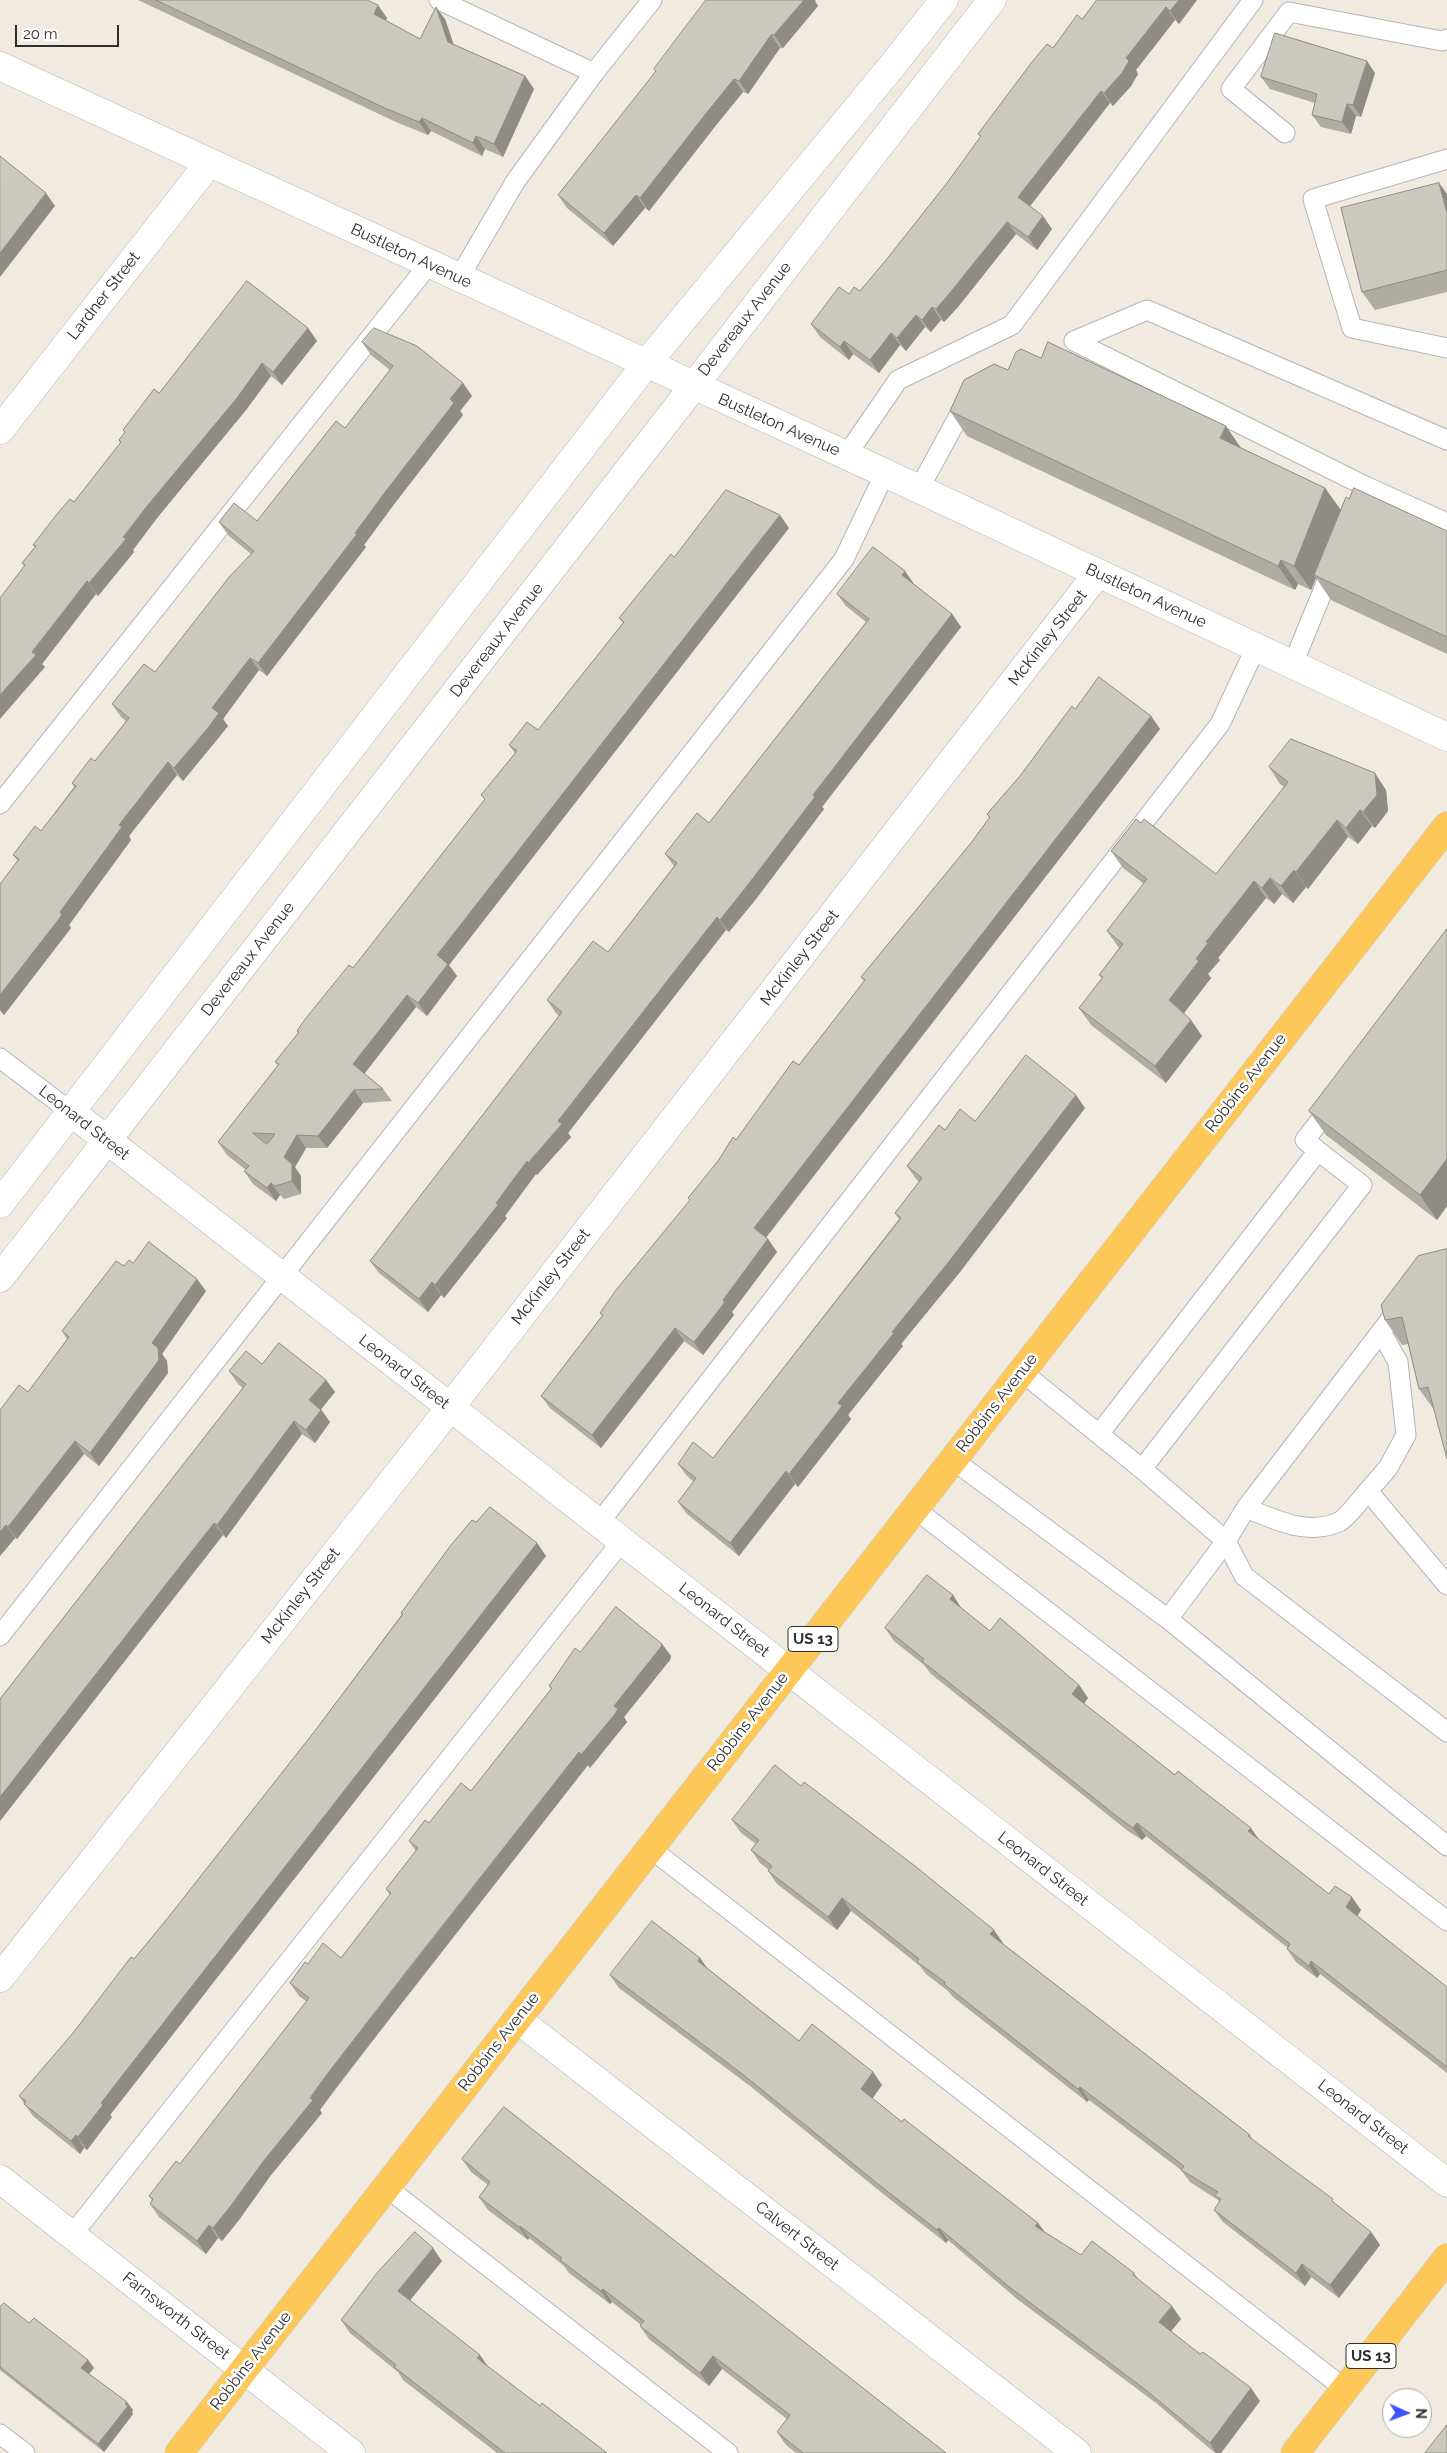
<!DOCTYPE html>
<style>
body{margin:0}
#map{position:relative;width:1447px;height:2453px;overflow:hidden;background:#f0eadf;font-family:Raleway,sans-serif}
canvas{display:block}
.north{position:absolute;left:1382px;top:2388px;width:50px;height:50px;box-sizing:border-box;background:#fff;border:1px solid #ababab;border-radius:50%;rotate:92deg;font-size:14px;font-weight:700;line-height:20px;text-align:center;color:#2e2e2e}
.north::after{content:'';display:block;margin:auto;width:18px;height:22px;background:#3d53ff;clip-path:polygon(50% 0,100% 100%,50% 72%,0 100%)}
.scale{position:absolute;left:15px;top:25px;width:104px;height:22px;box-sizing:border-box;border:2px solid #2e2e2e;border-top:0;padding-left:6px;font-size:15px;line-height:18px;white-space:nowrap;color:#2e2e2e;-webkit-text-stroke:4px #fff;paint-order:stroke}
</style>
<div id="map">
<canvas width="1447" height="2453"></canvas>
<div class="north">N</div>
<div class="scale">20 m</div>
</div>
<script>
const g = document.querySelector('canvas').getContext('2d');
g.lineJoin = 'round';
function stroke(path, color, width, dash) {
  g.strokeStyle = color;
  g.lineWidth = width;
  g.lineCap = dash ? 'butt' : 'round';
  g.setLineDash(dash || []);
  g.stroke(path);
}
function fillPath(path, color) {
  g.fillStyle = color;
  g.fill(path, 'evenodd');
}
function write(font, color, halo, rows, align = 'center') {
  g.font = font + ' Raleway,sans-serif';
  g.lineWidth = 5;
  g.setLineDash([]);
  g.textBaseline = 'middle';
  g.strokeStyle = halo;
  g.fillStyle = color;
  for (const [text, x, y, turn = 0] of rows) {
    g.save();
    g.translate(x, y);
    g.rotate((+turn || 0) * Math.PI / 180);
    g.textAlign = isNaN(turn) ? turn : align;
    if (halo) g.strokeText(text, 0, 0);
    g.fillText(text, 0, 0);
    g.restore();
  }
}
const service = new Path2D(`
 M439,0L594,73
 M1285,133L1231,89L1289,12L1442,41L1447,39
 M1447,159L1313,199L1352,328L1447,348
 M459,278L515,182L594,73L652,0
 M1447,440L1147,310L1074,341L1365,486L1447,523
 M846,456L898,380L1012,325L1253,0
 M919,489L968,399
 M1293,664L1333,566
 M0,804L429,264
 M0,1058L71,1112
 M1022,1372L1142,1469L1226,1541L1244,1576L1447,1732
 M1099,1434L1318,1151L1305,1140L1333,1104
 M953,1460L1168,1619L1447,1846
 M1142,1469L1362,1185L1318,1151
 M1368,1491L1388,1468L1406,1435L1398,1362L1381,1332
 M1246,1508C1276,1520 1307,1536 1339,1522C1347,1518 1361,1499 1368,1491L1447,1585
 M915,1509L1447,1921
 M599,1523L1220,724L1256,647
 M1168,1619L1226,1541L1246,1508L1403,1303
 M0,1636L844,559L885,473
 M650,1848L1345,2389
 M386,2187L728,2453
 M72,2235L622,1541
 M0,2434L25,2453`);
const minor = new Path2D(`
 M0,430L209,163
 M71,1112L1447,2183
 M0,1978L424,1441L1098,573
 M517,2019L1077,2453
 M0,2179L351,2453`);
const tertiary = new Path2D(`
 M0,1204L646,364
 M0,1278L693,387`);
const secondary = new Path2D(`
 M0,66L885,473L1447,737
 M646,364L892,66L944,0
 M693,387L992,0`);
const trunk = new Path2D(`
 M179,2453L1447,826
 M1295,2453L1447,2258`);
stroke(service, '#b3b4c2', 21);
stroke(minor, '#b3b4c2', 29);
stroke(tertiary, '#b3b4c2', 29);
stroke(secondary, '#b3b4c2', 29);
stroke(trunk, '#cdcdcd', 29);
stroke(service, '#fff', 19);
stroke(minor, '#fff', 28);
stroke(tertiary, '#fff', 28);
stroke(secondary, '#fff', 28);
stroke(trunk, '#fec859', 28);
fillPath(new Path2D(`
 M138,0H367L387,18L386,21L420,39L445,19L453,44L525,76L534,89L503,157L485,149L482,156L431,131L428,135L396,122Z
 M1097,0H1197L1179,24L1175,20L1136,70L1138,74L1131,86L1113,106L1110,103L1030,206L1052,229L1037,250L1016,234L958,307L944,322L941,320L931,332L925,327L906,351L900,345L879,373L853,354L849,360L820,337L811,324L849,294L860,291L886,260L947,183L981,137L978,134L1053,48L1082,19Z
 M815,1L818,6L783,48H780L748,94L743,92L717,124L649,211L645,208L613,246L567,208L558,195L656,72L654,69Z
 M1375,73L1361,117L1356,116L1351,134L1321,127L1312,115L1315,103L1270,89L1261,77Z
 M1439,183L1447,194V292L1375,310L1362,292Z
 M308,328L317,341L282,385L271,376L246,410L157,518L133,550L134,552L98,596L96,594L42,664L45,667L6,710L24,566L22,563L35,547L33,545L74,502L120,443L119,440L125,432L123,430L159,393Z
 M362,342L463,383L472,396L460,411L463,415L395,503L364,545L366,547L267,676L259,670L223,719L228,726L217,740L183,781L177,775L129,836L131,840L69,925L71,928L4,1015L0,1011V884L18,861L13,855L41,831L74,787L72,783L95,761L126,721L121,717L112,704L155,672L251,554L228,535L219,522L257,521L345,428L390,370L371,355Z
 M1008,370L1241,448L1325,488L1341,510L1349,499L1447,531V654L1331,600L1316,578L1311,590L1298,584L1295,590L967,436L950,411Z
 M789,528L449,965L457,976L427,1016L416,1007L364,1073L383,1089L392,1101L363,1103L327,1148H306L295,1167L301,1176V1194L284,1199L280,1195L276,1201L253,1184L244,1171L246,1170L227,1155L218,1142L278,1065L275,1062L298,1033L297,1031L353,968L485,799L481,795L515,753L509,745L538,730L623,623L619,618L674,557Z
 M914,584L952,614L961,627L822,807L824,809L756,899L729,932L726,930L568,1133L571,1137L537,1175L536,1174L505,1216L507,1218L444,1298L441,1295L428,1312L379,1273L370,1261L559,1016L556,1013L547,1000L608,952L674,866L665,854L709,823L866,622L846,606L837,594Z
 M1075,709L1151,716L1160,729L766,1238L768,1239L777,1252L732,1312L734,1315L718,1336L703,1355L684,1341L601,1448L550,1408L541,1396L602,1316L600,1313L690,1201L688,1198L736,1140L799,1065L864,981L861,977L971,843L989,818L987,814L1020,776Z
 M1269,767L1386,790L1388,811L1375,828L1372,826L1358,844L1348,837L1308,889L1306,887L1293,903L1282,894L1274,904L1266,898L1218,958L1220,960L1208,974L1211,978L1184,1013L1202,1036L1166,1083L1091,1025L1079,1008L1102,978L1099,975L1119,948L1107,931L1144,884L1123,868L1111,851L1216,874L1284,787L1280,784Z
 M1447,929V1206L1437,1220L1326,1135L1309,1111Z
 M1085,1108L960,1272L901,1344L903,1346L848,1415L851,1419L798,1487L795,1484L739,1556L687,1514L678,1502L694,1482L687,1476L678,1464L713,1458L899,1219L895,1213L919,1182L916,1179L907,1166L945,1130L975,1121Z
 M1418,1256L1435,1411L1419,1389L1408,1344L1402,1345L1385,1320Z
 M133,1263L206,1291L162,1354L167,1361L168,1373L99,1466L84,1454L17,1539L15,1538L0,1556V1410L28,1392L67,1339L62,1331L124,1266Z
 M262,1364L326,1380L335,1392L321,1409L330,1422L315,1443L302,1434L226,1538L223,1535L0,1821V1699L243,1388L238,1384L229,1371Z
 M476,1522L537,1543L546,1556L110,2115L112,2117L87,2150L84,2148L80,2154L33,2116L19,2096L73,2033L167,1919L314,1732L402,1614L401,1613Z
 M953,1595L961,1608L990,1631L1079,1685L1088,1698L1084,1704L1175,1775L1329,1894L1361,1910L1357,1916L1447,1987V2073L1320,1974L1317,1978L1296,1962L1287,1949L1288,1948L1146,1836L1142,1840L1128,1831L931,1674L924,1665L894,1641L885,1628Z
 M662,1644L671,1656L670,1660L624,1717L627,1722L623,1727L590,1768L588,1765L419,1980L320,2110L322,2113L271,2175L239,2220L222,2241L218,2238L206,2254L159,2217L150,2204L152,2200L149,2196L180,2164L307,2002L299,1996L290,1983L308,1964L341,1958L390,1895L386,1889L416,1851L409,1841L429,1823L471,1791L551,1689L549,1686L580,1652Z
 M732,1820L1003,1943H1002L1250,2135L1253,2140L1371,2232L1380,2245L1339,2298L1311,2277L1305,2286L1223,2222L1214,2210L1220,2202L1218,2200L1190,2182L1181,2170L1089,2100L1087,2102L953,1997L948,1991L926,1974L920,1966L851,1911L837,1930L777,1884L768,1871L769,1870L760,1863L751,1850L756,1844L741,1833Z
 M700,1958L707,1968L799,2041L873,2072L882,2085L872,2098L902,2122L1038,2223L1044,2232L1081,2255L1134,2273L1139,2280L1181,2319L1171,2331L1260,2401L1221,2453H1215L1156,2403L1017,2299L948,2240L946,2243L887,2197L750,2086L619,1988L610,1975Z
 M462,2159L946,2453H796L786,2445L777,2432L787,2419L722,2369L709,2386L649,2339L640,2326L641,2325L612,2302L610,2304L569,2273L564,2266L529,2238L528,2240L488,2210L479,2197L488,2185L471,2172Z
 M442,2261L410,2300L489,2368L540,2406L607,2453H497L403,2380L398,2372L350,2333L341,2320Z
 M0,2307L29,2323L88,2360L94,2368L89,2374L133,2410L132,2412L133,2414L104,2452L0,2370Z`), '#afaca3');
fillPath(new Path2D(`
 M804,0H816L815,1L818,6L783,48L774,35Z
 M1179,0H1197L1179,24L1170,11Z
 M378,5L387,18L383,27L374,14Z
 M436,7L445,19L457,54L448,42Z
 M1166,7L1175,20L1136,70L1138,74L1131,86L1113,106L1104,93L1126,58Z
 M771,35L780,48L748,94L739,81Z
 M1367,61L1375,73L1361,117L1353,105Z
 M525,76L534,89L503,157L494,144Z
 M734,79L743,92L717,124L649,211L640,198L708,111Z
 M1101,91L1110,103L1027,210L1018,197Z
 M1347,104L1356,116L1351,134L1342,122Z
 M422,118L431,131L428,135L419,122Z
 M476,136L485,149L482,156L473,143Z
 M1439,183L1447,194V213Z
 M46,193L55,206L0,277V253Z
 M636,195L645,208L613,246L604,233Z
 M1043,216L1052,229L1037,250L1028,237Z
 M1007,222L1016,234L958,307L944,322L936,309Z
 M932,307L941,320L931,332L922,320Z
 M916,315L925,327L906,351L897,338Z
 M308,328L317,341L282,385L273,372Z
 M891,333L900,345L879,373L870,360Z
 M844,341L853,354L849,360L840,347Z
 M262,363L271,376L246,410L157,518L133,550L134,552L98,596L89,583L148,505Z
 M463,383L472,396L460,411L463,415L395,503L364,545L366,547L267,676L258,663L355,533L450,399Z
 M1226,426L1243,451L1220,438Z
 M1325,488L1342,512L1314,575L1316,578L1311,590L1294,566Z
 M780,515L789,528L449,965L457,976L427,1016L418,1003L437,955Z
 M1281,560L1298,584L1295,590L1278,566Z
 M905,571L914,584L911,588L902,575Z
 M87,581L96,594L42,664L45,667L0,719V695Z
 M952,614L961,627L822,807L824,809L756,899L729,932L720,920L813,795Z
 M250,658L259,670L223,719L228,726L183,781L174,768L212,708Z
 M1151,716L1160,729L763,1241L754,1228Z
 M168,762L177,775L129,836L131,840L69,925L71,928L4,1015L0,1009V995L60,912L119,825Z
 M1375,773L1386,790L1388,811L1375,828L1363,812Z
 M1360,810L1372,826L1358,844L1346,828Z
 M1337,820L1348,837L1308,889L1296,872Z
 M1294,870L1306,887L1293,903L1281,886Z
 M1270,878L1282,894L1274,904L1262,888Z
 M1254,881L1266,898L1218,958L1220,960L1208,974L1211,978L1181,1017L1169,1000L1206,942Z
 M717,917L726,930L568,1133L571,1137L537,1175L528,1163L558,1121Z
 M407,995L416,1007L362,1077L353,1064Z
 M1191,1020L1202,1036L1166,1083L1155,1066Z
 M354,1090L363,1103L327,1148L318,1136Z
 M1076,1095L1085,1108L960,1272L901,1344L903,1346L848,1415L851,1419L798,1487L789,1474L838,1403L892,1332Z
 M297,1135L306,1148L295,1167L301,1176V1194L292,1181L284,1157Z
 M1447,1159V1206L1437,1220L1420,1195Z
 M527,1161L536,1174L505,1216L507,1218L444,1298L435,1285Z
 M271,1183L280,1195L276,1201L267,1188Z
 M768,1239L777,1252L732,1312L734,1315L703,1355L694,1342L723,1300Z
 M197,1279L206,1291L162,1354L167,1361L168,1373L99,1466L90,1453L152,1343Z
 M432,1282L441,1295L428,1312L419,1299Z
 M675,1328L684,1341L601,1448L592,1435Z
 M326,1380L335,1392L318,1413L309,1400Z
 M321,1410L330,1422L315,1443L306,1430Z
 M294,1421L302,1434L226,1538L217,1525Z
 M75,1441L84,1454L17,1539L8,1527Z
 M786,1471L795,1484L739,1556L730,1543Z
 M214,1523L223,1535L0,1821V1797Z
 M6,1525L15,1538L0,1556V1532Z
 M537,1543L546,1556L110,2115L112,2117L87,2150L78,2137L101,2103Z
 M953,1595L961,1608L950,1599Z
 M662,1644L671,1656L670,1660L624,1717L627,1722L623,1727L590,1768L581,1755L614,1706Z
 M1079,1685L1088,1698L1081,1707L1072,1694Z
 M579,1752L588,1765L334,2090L320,2110L322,2113L271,2175L239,2220L222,2241L213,2228L325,2077Z
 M1137,1823L1146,1836L1142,1840L1133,1828Z
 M1251,1828L1260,1841L1248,1831Z
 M1352,1897L1361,1910L1355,1920L1346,1907Z
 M842,1898L851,1911L837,1930L828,1917Z
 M994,1930L1003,1943L999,1947L990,1934Z
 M700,1958L709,1971L698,1961Z
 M1311,1961L1320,1974L1317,1978L1309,1966Z
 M873,2072L882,2085L870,2102L861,2089Z
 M1080,2087L1089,2100L1087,2102L1078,2089Z
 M76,2135L84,2148L80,2154L71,2141Z
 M1038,2223L1047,2235L1035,2226Z
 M209,2225L218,2238L206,2254L197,2241Z
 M520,2226L529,2238L528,2240L519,2227Z
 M939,2228L948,2240L946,2243L937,2230Z
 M1371,2232L1380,2245L1339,2298L1330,2285Z
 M433,2248L442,2261L407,2304L398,2291Z
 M1302,2264L1311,2277L1305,2286L1296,2273Z
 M603,2289L612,2302L610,2304L601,2291Z
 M1172,2306L1181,2319L1168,2335L1159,2322Z
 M480,2355L489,2368L477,2358Z
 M713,2356L722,2369L709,2386L700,2373Z
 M88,2360L94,2368L87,2376L81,2368Z
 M1251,2388L1260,2401L1221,2453H1216L1210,2443Z
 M127,2402L133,2410L132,2412L133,2414L104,2452L98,2444Z`), '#8e8c84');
const building = new Path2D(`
 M156,0H367L378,5L374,14L420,39L436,7L448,42L525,76L494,144L476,136L473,143L422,118L419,122L387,109Z
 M706,0H804L774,35H771L739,81L734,79L708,111L640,198L636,195L604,233L558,195L656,71L654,69Z
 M1097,0H1179L1170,11L1166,7L1126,58L1129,61L1122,73L1104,93L1101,91L1018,197L1043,216L1028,237L1007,222L949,294L936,309L932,307L922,320L916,315L897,338L891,333L870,360L844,341L840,347L811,324L839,287L849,294L854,287L860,291L886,260L947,183L981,136L978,134L1032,62L1047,44L1053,48L1077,15L1082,19Z
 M1275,33L1367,61L1353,105L1347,104L1342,122L1312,115L1317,94L1261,77Z
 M0,156L46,193L0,253Z
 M1439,183L1447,213V270L1362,292L1341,208Z
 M247,281L308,328L273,372L262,363L237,398L148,505L123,537L126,539L89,583L87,581L32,652L36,655L0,695V598L25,565L22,563L36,546L33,545L57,514L70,499L74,502L121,442L119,440L125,432L123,430L154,389L159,393Z
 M374,328L417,346L463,383L450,399L454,403L386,491L355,533L357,534L258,663L250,658L212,708L219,713L208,728L174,768L168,762L119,825L122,827L60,912L62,915L0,995V884L19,859L13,855L35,826L41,831L76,786L72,783L91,758L95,761L129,718L112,704L144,664L155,672L230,576L254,551L219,522L234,503L257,521L336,421L345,428L393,366L362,342Z
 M1048,342L1226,426L1220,438L1325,488L1294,566L1281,560L1278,566L950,411L964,380L994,364L1008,370L1016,352L1021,349L1041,358Z
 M1354,488L1447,531V637L1314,575L1346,497L1349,499Z
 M726,490L780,515L437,955L448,964L418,1003L407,995L353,1064L383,1089L354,1090L318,1136L297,1135L284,1157L292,1164V1181L275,1186L271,1183L267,1188L244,1171L249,1166L218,1142L279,1064L275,1062L299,1032L297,1031L306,1018L349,965L353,968L485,799L481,795L517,751L509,745L527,722L538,730L624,622L619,618L671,554L674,557ZM253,1133L275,1134L267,1144Z
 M873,547L905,571L902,575L952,614L813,795L815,797L747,886L720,920L717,917L558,1121L562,1124L528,1163L527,1161L496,1203L498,1205L435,1285L432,1282L419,1299L370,1261L562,1012L547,1000L593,941L608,952L677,863L665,854L697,813L709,823L869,619L837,594Z
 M1099,677L1151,716L754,1228L768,1239L723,1300L725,1302L709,1323L694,1342L675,1328L592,1435L541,1396L603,1315L600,1313L616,1290L690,1200L688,1198L718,1161L733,1137L736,1140L793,1061L799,1065L865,980L861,977L971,843L990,817L987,814L1020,776L1072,706L1075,709Z
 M1291,739L1375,773L1377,795L1363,812L1360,810L1346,828L1337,820L1296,872L1294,870L1281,886L1270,878L1262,888L1254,881L1206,942L1208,943L1196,959L1199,961L1169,1000L1191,1020L1155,1066L1079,1008L1103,977L1099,975L1123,944L1107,931L1147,879L1111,851L1136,819L1141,823L1144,819L1216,874L1288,782L1269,767Z
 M1447,929V1159L1420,1195L1309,1111Z
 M1026,1055L1076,1095L951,1259L892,1332L894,1333L838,1403L842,1406L789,1474L786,1471L730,1543L678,1502L696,1478L678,1464L693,1442L713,1458L901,1218L895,1213L922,1178L907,1166L939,1125L945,1130L960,1109L975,1121Z
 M149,1242L197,1279L152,1343L158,1348L159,1360L90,1453L75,1441L8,1527L6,1525L0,1532V1410L19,1385L28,1392L69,1337L62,1331L116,1261L124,1266L129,1260L133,1263Z
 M1447,1249V1459L1428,1387L1419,1389L1402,1317L1385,1320L1381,1305L1418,1256Z
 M279,1343L326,1380L309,1400L321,1410L306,1430L294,1421L217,1525L214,1523L0,1797V1699L246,1384L229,1371L246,1351L262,1364Z
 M490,1507L537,1543L101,2103L103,2105L78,2137L76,2135L71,2141L24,2104L26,2101L19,2096L73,2033L131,1957L134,1959L167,1919L314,1732L403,1614L401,1613L451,1545L472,1520L476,1522Z
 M927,1575L953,1595L950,1599L990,1631L1000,1618L1079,1685L1072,1694L1175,1775L1178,1771L1203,1791L1251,1828L1248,1831L1329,1894L1335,1886L1352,1897L1346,1907L1447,1987V2067L1311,1961L1309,1966L1287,1949L1290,1944L1137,1823L1133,1828L1119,1818L922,1661L924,1659L885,1628Z
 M616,1607L662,1644L661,1647L614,1706L618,1709L615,1714L581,1755L579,1752L410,1967L325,2077L310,2098L313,2100L262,2163L230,2207L213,2228L209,2225L197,2241L150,2204L153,2199L149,2196L176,2161L180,2164L309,1998L290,1983L305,1962L308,1964L323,1943L341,1958L391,1893L386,1889L418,1848L409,1841L425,1820L429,1823L461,1783L471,1791L552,1688L549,1686L575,1648L580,1652Z
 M775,1765L801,1786L804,1782L915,1866L994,1930L990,1934L1250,2135L1248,2136L1284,2163L1333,2199L1332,2201L1371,2232L1330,2285L1302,2264L1296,2273L1214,2210L1221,2199L1215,2196L1218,2192L1181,2170L1184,2166L1080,2087L1078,2089L944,1984L945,1982L917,1962L919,1959L842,1898L828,1917L768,1871L772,1866L751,1850L759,1840L732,1820Z
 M652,1921L700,1958L698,1961L799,2041L812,2024L873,2072L861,2089L902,2122L904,2119L1038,2223L1035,2226L1081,2255L1092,2241L1134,2273L1133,2275L1172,2306L1159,2322L1200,2354L1203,2352L1251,2388L1210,2443L1147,2391L1008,2286L939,2228L937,2230L878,2184L741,2073L610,1975Z
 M504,2107L946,2453H803L777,2432L790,2415L713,2356L700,2373L640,2326L644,2321L603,2289L601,2291L560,2260L562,2258L520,2226L519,2227L479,2197L490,2182L462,2159Z
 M415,2232L433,2248L398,2291L480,2355L477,2358L540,2406L542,2403L607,2453H505L394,2367L396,2365L341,2320L377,2273Z
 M4,2303L29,2323L34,2318L88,2360L81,2368L127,2402L125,2404L128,2406L98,2444L0,2367V2307Z
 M1447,2425V2453H1425Z`);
fillPath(building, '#cbc8bd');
stroke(building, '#8e8c84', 1);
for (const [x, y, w] of [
 [813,1639,50],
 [1371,2356,50]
]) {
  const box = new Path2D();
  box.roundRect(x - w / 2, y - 12.5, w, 25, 4);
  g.fillStyle = '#fff';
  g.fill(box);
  stroke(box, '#2e2e2e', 1);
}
write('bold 15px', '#2e2e2e', null, [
 ["US 13",813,1639],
 ["US 13",1371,2356]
]);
write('16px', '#2e2e2e', '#fff', [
 ["Bustleton Avenue",411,256,25],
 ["Lardner Street",104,296,-52],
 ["Devereaux Avenue",745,319,-52],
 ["Bustleton Avenue",779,425,24],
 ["Bustleton Avenue",1146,596,25],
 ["McKinley Street",1048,638,-52],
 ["Devereaux Avenue",497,640,-52],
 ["McKinley Street",800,958,-52],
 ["Devereaux Avenue",248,959,-52],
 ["Robbins Avenue",1246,1083,-52],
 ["Leonard Street",84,1123,38],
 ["McKinley Street",551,1277,-52],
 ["Leonard Street",404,1372,38],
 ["Robbins Avenue",997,1403,-52],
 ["McKinley Street",301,1596,-52],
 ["Leonard Street",724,1620,38],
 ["Robbins Avenue",748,1722,-52],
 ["Leonard Street",1043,1869,38],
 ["Robbins Avenue",499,2042,-52],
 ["Leonard Street",1363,2117,38],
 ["Calvert Street",797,2236,38],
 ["Farnsworth Street",176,2316,38],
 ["Robbins Avenue",251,2361,-52]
]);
</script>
